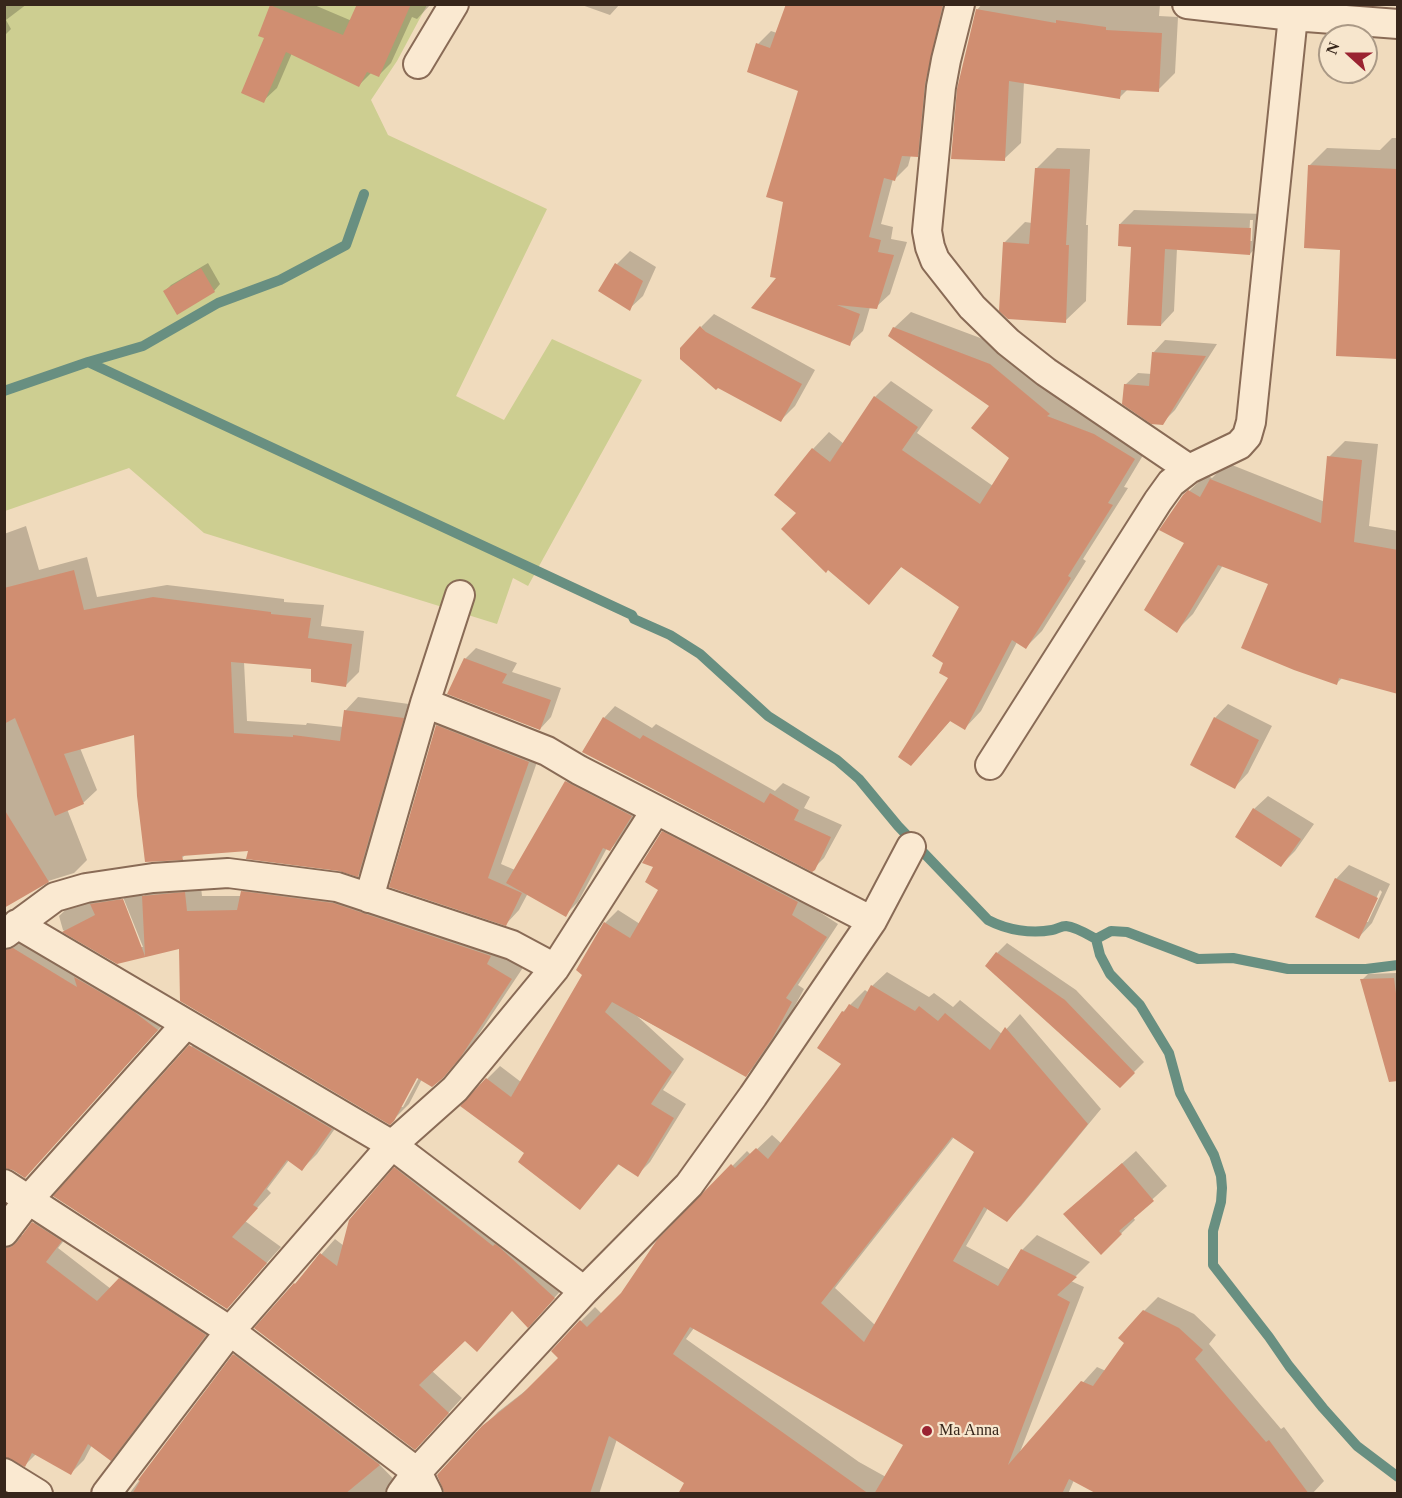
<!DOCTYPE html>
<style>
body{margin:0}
#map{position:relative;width:1402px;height:1498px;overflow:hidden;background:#f0dbbd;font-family:Georgia,serif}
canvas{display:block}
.frame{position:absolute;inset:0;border:6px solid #37261b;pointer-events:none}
.north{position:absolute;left:1318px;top:24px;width:60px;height:60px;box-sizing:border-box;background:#f7e6cd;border:2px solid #aa9986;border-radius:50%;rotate:291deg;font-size:16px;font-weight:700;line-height:24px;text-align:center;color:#37261b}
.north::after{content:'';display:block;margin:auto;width:21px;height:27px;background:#9a2331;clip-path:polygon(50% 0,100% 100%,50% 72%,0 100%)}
</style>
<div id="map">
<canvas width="1402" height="1498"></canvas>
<div class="frame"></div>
<div class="north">N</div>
</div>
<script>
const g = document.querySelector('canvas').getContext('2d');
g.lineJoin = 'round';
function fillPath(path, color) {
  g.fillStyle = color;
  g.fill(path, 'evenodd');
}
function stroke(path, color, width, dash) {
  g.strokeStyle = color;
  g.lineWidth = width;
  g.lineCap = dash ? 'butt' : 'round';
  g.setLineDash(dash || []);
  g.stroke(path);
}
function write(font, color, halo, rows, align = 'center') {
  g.font = font + ' Georgia,serif';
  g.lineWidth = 4.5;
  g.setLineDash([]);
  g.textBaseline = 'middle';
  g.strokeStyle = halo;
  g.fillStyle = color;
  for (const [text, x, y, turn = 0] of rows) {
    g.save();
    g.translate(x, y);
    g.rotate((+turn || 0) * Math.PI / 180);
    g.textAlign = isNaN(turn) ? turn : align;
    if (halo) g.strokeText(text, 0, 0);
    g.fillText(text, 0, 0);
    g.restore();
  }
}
fillPath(new Path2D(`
 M4,5H427L397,61L371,100L388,135L547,209L456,396L504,420L552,339L642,380L528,586L513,578L497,624L204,533L129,468L5,511Z`), '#cdce91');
fillPath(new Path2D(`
 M4,4H27L6,20L11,29L4,36Z
 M273,4H312L352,21L359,4H431L417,19L412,17L391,63L378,76L372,72L359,85L292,53L277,88L263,101L265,38Z
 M579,4H620L610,15Z
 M787,4H952L930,142L917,156L911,155L908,166L895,179H893L881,224L893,227L891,239L907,242L890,294L876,307H870L863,331L849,344L778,278L784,201L800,91L758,44L771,31L777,33Z
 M982,4H1160L1159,16L1178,17L1175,73L1158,90L1128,89L1119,98L1024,82L1021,143L1004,159L977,10Z
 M1392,138H1398V274L1342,248L1309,166L1327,148L1380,150Z
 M1057,148L1090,149L1086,225H1088L1086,301L1065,321L1004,243L1025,222L1032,223L1036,169Z
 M1134,210L1264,214L1263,240L1250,254L1177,248L1174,311L1161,325L1133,245L1120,224ZM1250,220H1253L1252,241H1249Z
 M630,251L656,267L643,296L629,309L617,264Z
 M208,263L220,284L214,291H165L171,285Z
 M911,312L1007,348L1151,442L1124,487L1128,488L1083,559L1086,561L1042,631L1026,647L1017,642L981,711L965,728L951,720L911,764L950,677L961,607L902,566L869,603L799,513L813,449L829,432L844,444L875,397L891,381L933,410L917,433L993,486L1011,458L991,406L894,328Z
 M714,314L815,370L795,406L781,420L701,327Z
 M1165,340L1217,344L1175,410L1162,423L1125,385L1138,373L1152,374L1153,353Z
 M1345,441L1378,444L1369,526L1398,531V693L1342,678L1336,684L1270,583L1223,565L1193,614L1176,631L1186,542L1184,496L1206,475L1212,478L1227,463L1325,502L1329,457Z
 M26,526L39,570L87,557L97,597L167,585L284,599V602L324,605L321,626L364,631L359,672L346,685L313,668L244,662L247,721L306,725L307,723L343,727L345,711L358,697L416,705L371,862L358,875L250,849L185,855L182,858L136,733L80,748L97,790L83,803L67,809L87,860L74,873L45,882L4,905V534Z
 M476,648L517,663L512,672L561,688L551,717L540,729L465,659Z
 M1228,704L1272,726L1248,773L1235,787L1215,718Z
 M615,706L652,728L656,724L775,791L783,783L810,797L804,808L842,825L824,858L812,870L604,718Z
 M451,712L542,748L501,864L515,870L566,782L579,769L644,803L623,836L610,849L607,848L578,902L565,915L528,893L519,910L506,924L391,886L437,726Z
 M1268,796L1314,824L1295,851L1281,865L1254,809Z
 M676,819L838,924L798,985L804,989L785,1024L759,1062L746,1075L637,1016L684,1059L663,1090L686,1104L650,1162L637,1175L619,1164L580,1208L526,1153L487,1079L500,1066L521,1082L584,974L605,923L618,910L640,924L661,890L655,867L663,832Z
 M1349,865L1390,884L1372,923L1359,937L1336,879ZM1380,890L1382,892L1368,922H1365Z
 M258,876L349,888L526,963L475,1040L458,1060L442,1076L422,1079L409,1104L390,1123L181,947L117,962L63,930L59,916L75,901L138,884L143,897L159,881L200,878L202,896H241L242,892ZM121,892L143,947H140L118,893ZM420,1071L422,1072L403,1107H400Z
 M13,937L170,1017L25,1176L4,1166V945Z
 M1007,943L1076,990L1144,1062L1120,1086L997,953Z
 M887,972L929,997L934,993L953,1007L960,1000L1002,1034L1020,1014L1101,1109L1021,1206L1006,1220L988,1208L966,1246L1010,1270L1022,1250L1037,1235L1090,1262L1071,1281L1084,1287L1020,1452L1097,1367L1106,1371L1126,1343L1144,1311L1158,1297L1194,1314L1216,1335L1209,1344L1281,1429L1284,1427L1324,1481L1312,1494H1179L1074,1480L1068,1494H679L686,1483L617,1439L599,1494H447L483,1427L498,1412L538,1381L560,1358L581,1321L595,1307L602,1314L622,1294L659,1241L747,1151L751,1155L772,1135L782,1144L844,1064L843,1012L865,990L869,993L872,986ZM954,1137L976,1152L875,1325L835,1288ZM694,1328L905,1445L886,1477L859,1462L686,1339Z
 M1396,973L1398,978V1021L1362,980L1368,974Z
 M206,1031L346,1113L317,1154L302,1169L289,1160L267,1189L271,1193L245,1221L281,1247L227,1307L56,1196Z
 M1136,1151L1167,1186L1133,1217L1135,1220L1101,1253L1065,1214Z
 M410,1154L568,1283L542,1311L513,1310L465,1339L432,1371L462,1398L429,1434L256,1328L335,1239L344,1246L395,1168Z
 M46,1210L74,1228L58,1248L111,1289L133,1266L218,1322L124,1446L111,1459L92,1445L84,1460L71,1473L36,1454L25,1465L4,1262V1229L16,1236L24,1235Z
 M251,1339L395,1448L379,1464L408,1494H129L234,1355Z`), '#0003');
stroke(new Path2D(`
 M88,362L143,346L218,303L280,280L346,245L364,194
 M4,391L88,362L632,615L634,619L670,635L700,654L768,716L837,760L859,779L898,826L988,920C1007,930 1031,934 1052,930C1057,929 1061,926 1066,926C1076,927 1087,934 1096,939L1100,955L1110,974L1140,1005L1169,1053L1180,1093L1214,1155L1221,1176L1222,1188L1221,1202L1213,1231V1265L1269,1337L1289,1366L1323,1408L1357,1446L1398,1477
 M1096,939L1111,931L1127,932L1198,959L1233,958L1288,969H1366L1398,965`), '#688f81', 10);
fillPath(new Path2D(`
 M357,4H411L379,77L367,72L359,87L286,52L264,103L241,93L264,38L258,36L270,5L343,35Z
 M786,4H943L925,84L918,157L902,156L895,181L884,178L869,237L881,240L878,252L894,255L877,309L837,305L860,314L850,346L751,308L776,278L770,277L783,202L766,197L798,91L747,72L756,43L770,48Z
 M976,9L1056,23V20L1106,27V30L1162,33L1159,92L1121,90L1120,99L1009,81L1005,161L951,159L957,89Z
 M1308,165L1398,169V359L1336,356L1340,250L1304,248Z
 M1035,168L1070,169L1066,245H1069L1066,323L1008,319L999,311L1003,242L1029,244Z
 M1119,224L1251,228L1250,255L1165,249L1161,326L1127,325L1131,247L1118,246Z
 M615,263L643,281L630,311L598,291Z
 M201,268L215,292L177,315L163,291Z
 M700,326L706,332L802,384L781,422L718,388L716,390L680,359V348Z
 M893,327L990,364L1050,414L1047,416L1094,434L1135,459L1108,503L1113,505L1068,576L1071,578L1026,649L1012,640L965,730L950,721L911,766L898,757L948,678L939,673L943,663L932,656L959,607L901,567L869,605L828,570L826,573L781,529L796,513L774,495L812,448L830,462L874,396L918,427L902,450L980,504L1009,458L971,428L989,406L888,336Z
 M1152,352L1206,356L1163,425L1151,424L1122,404L1124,384L1149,386Z
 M1327,456L1362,460L1354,542L1398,550V694L1339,678L1337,685L1294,670L1241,648L1268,584L1218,565L1177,633L1144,610L1184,543L1159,530L1183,495L1188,490L1200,497L1210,479L1321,523Z
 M74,570L84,610L153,597L271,612V614L311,618L308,638L352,644L346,687L311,682V669L231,662L234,733L293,737V735L340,741L344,710L404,718L358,877L339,871L246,859L248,851L182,856L183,860L145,862L137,796L134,735L64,754L84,804L55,816L15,718L4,724V588Z
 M464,658L507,674L502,683L551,700L540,730L447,694Z
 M603,717L640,739L643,735L764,803L770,793L799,810L794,820L831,837L815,870L812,872L582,752Z
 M1214,717L1259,740L1235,789L1190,765Z
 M436,725L529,762L488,878L522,893L506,926L389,887Z
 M565,781L632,816L610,851L603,848L566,917L506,883Z
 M1253,808L1301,839L1281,867L1235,837Z
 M4,809L49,882L4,908Z
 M662,831L798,902L792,915L827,937L786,998L792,1002L772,1039L746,1077L612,1002L605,1012L672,1072L651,1104L674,1118L638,1177L618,1164L580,1210L518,1162L524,1153L460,1106L486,1078L511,1097L582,975L576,970L604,922L630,938L658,890L645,882L653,867L642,863Z
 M1335,878L1378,898L1359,939L1315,917Z
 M241,891L333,903L491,956L487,964L512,979L460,1058L443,1078L432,1087L417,1078L394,1121L390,1125L180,1001L179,949L117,964L62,932L95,915L90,904L123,899L145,956L142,896L185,892L187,911L237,910Z
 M13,948L77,987L74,977L133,1011L158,1030L25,1178L13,1170L4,1168V950Z
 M996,952L1065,1000L1135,1073L1120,1088L985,966Z
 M1394,978L1398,1009V1081L1389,1082L1360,979Z
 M871,985L915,1011L919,1006L938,1021L945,1013L990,1050L1005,1027L1088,1124L1007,1222L984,1207L953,1261L998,1286L1021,1249L1077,1277L1057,1295L1070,1302L1008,1465L1081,1381L1093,1386L1124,1343L1118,1338L1143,1310L1179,1328L1203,1350L1195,1359L1266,1442L1269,1440L1309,1494H1097L1069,1479L1062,1494H874L903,1445L690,1327L673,1354L869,1494H678L684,1483L609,1436L590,1494H445L437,1475L482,1426L522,1394L558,1358L551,1351L580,1320L587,1327L621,1293L657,1240L731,1164L735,1168L756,1148L768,1159L841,1064L817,1048L842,1011L844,1012L849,1004L858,1009ZM952,1137L974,1152L864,1342L821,1303Z
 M189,1045L332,1129L302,1171L287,1160L253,1205L258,1208L232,1237L267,1263L227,1309L53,1196Z
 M1122,1163L1154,1201L1119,1231L1122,1234L1101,1255L1063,1214Z
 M394,1167L493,1246L495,1244L498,1246L555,1298L528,1328L512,1311L477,1352L465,1341L419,1385L449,1413L415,1450L254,1328L294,1283L295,1284L320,1253L337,1266L349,1220Z
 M32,1222L62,1241L46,1262L97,1301L119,1278L206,1335L111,1461L88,1444L71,1475L32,1453L25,1467L4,1457V1248L11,1247L17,1242Z
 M233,1354L380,1465L345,1494H132L140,1481L138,1480Z`), '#d08e71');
const street = new Path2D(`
 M960,4L946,60L941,87L927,231L930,247L935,260L972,307L1008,342L1046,372L1189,469
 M1187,4L1293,16L1398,24
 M418,64L454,4
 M425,703L547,751L579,770L872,921
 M990,765L1158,501L1171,483L1189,469L1239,445L1247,436L1251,422L1293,16
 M369,898L425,703L460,595
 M17,924L392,1145L584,1291
 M5,934L55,897L86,888L153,878L228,873L337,887L512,945L555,968
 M4,1184L230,1331L417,1472L428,1494
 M4,1232L29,1199L186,1024
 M4,1473L38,1494
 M106,1494L230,1331L392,1145L455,1089L555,968L656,810
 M401,1494L417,1472L584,1291L689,1185L753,1096L872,921L911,847`);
stroke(street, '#896b56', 32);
stroke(street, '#fae9d1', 28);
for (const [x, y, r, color] of [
 [927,1431,6,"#9a2331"]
]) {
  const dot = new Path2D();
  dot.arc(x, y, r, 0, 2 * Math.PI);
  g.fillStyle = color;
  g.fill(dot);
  stroke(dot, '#f7e6cd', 2);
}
write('16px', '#37261b', '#f7e6cd', [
 ["Ma Anna",939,1431]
], 'left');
</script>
